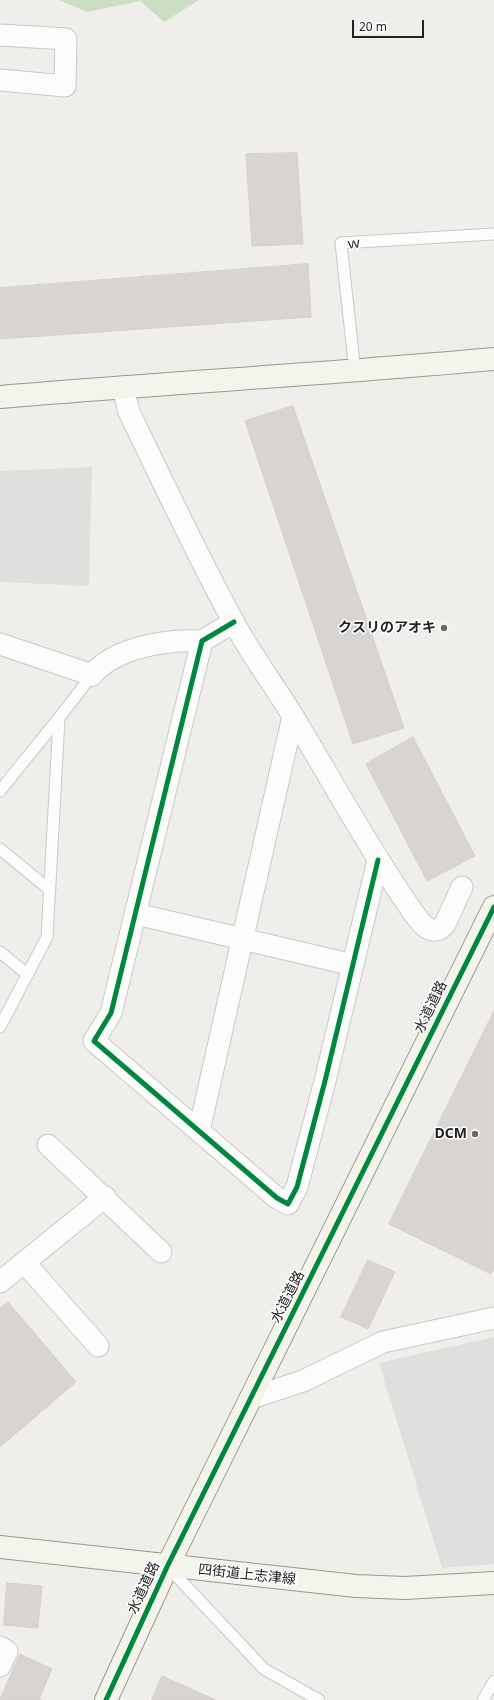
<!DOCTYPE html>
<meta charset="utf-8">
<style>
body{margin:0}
#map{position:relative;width:494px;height:1700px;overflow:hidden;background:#f0eeeb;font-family:"Noto Sans",sans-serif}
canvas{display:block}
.scale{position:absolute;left:352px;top:20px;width:72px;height:18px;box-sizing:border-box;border:2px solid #222;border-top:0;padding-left:5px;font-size:12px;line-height:14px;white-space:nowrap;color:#222;-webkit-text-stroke:3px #fff;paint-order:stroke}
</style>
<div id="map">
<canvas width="494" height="1700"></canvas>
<div class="scale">20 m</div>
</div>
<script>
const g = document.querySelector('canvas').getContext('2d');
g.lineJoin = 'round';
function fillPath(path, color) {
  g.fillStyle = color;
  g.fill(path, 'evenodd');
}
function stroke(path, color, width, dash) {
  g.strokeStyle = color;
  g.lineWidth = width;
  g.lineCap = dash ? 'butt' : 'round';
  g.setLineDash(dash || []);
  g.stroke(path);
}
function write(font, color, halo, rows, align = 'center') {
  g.font = font + ' "Noto Sans","Noto Sans JP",sans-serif';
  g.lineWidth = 3;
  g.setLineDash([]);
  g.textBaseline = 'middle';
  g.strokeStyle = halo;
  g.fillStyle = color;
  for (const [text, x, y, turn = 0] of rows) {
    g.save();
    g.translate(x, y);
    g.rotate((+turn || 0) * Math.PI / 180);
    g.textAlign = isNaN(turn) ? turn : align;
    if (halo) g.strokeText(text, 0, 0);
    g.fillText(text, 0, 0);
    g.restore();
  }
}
fillPath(new Path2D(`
 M59,0H199L164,22L140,1L87,12Z`), '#cbdec1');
fillPath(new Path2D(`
 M92,467L89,586L0,582V471Z
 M494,1337V1564L442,1568L379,1363Z`), '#e0dfde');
const building = new Path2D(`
 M297,153L303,244L252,246L246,154Z
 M308,264L311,317L0,339V288Z
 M293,406L404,728L353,744L245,421Z
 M413,737L475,856L427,881L366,764Z
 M494,1011V1267L491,1274L389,1224Z
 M368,1260L395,1272L368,1329L341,1317Z
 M8,1302L76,1382L0,1447V1309Z
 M7,1583L42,1586L38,1628L4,1625Z
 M20,1654L52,1669L39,1699L42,1700H0Z
 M162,1676L216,1700H152Z`);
fillPath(building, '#d7d4d2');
stroke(building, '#d3d0cc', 1);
const lane = new Path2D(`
 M355,372L341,243L494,234
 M0,791C31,752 63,714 92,675
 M0,849L50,890
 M0,952L28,975
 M0,1027L47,937L59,719
 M168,1567L264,1669L319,1700
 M483,1700L494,1681`);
const street = new Path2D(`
 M0,35L66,39L65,86L0,80
 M123,387L129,412C163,482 196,553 233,621C252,657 278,690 299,726C333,783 365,841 402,896C411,908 429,945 445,924L462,887
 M234,622L202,641L111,1013L94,1041L277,1198L288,1204L297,1187L325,1081L378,860
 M0,644L92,675C115,647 168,639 202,641
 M136,914L353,965
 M199,1131L293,716
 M48,1145L161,1252
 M24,1262L98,1346
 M0,1282L105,1197
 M251,1398L303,1381L383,1342L494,1318
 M0,1647L7,1651L0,1666`);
const secondary = new Path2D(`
 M0,397C165,383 329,374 494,359
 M0,1547L356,1586L405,1588L494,1583
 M106,1700L167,1567L494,907`);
stroke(lane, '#c9c8c7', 13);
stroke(street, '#c9c8c7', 23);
stroke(secondary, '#999a82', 24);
stroke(lane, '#fdfcfc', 11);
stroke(street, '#fdfcfc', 21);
stroke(secondary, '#f4f4ed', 22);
stroke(new Path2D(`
 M234,622L202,641L111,1013L94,1041L277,1198L288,1204L297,1187L325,1081L378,860
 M106,1700L167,1567L494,907`), '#00873e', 5);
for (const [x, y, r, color] of [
 [444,628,4,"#6a6968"],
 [475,1134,4,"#6a6968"]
]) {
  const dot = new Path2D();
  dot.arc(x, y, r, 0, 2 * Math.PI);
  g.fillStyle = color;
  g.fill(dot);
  stroke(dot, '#fff', 1.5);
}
write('14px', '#222', '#fff', [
 ["ｗ",354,244,-8],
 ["水道道路",431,1007,-64],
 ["水道道路",288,1297,-63],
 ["四街道上志津線",247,1575,6],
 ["水道道路",144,1588,-65]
]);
write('bold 14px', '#222', '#fff', [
 ["クスリのアオキ",436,628],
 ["DCM",467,1134]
], 'right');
</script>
